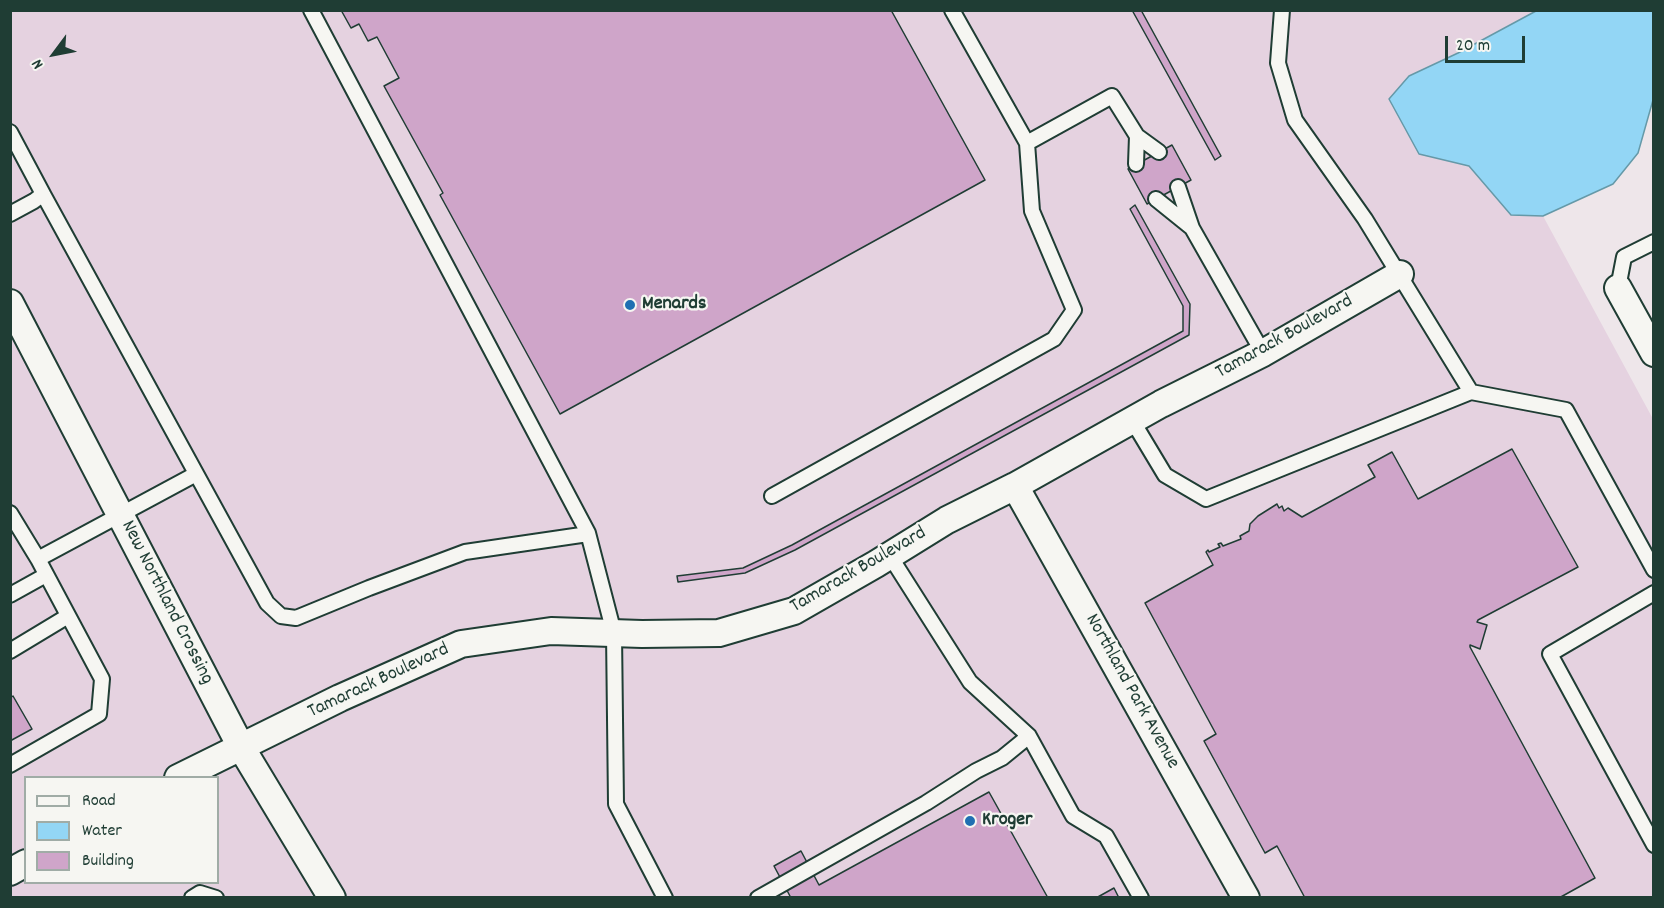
<!DOCTYPE html>
<style>
body{margin:0}
#map{position:relative;width:1664px;height:908px;overflow:hidden;background:#eee6ea;font-family:Dekko,sans-serif}
canvas{display:block}
.frame{position:absolute;inset:0;border:12px solid #1f3d34;pointer-events:none}
.legend{position:absolute;left:24px;top:776px;width:195px;height:108px;box-sizing:border-box;background:#f6f6f2;border:2px solid #a0aca6;margin:0;padding:8px 10px;list-style:none;font-size:18px;color:#1f3d34}
.legend li{display:flex;align-items:center;gap:12px;height:30px}
.legend b{width:30px;border:2px solid #a0aca6}
.north{position:absolute;left:24px;top:24px;width:60px;height:60px;-webkit-text-stroke:4px #f6f6f2;paint-order:stroke;rotate:238deg;font-size:16px;font-weight:700;line-height:24px;text-align:center;color:#1f3d34}
.north::after{content:'';display:block;margin:auto;width:21px;height:27px;background:#1f3d34;clip-path:polygon(50% 0,100% 100%,50% 72%,0 100%)}
.scale{position:absolute;left:1445px;top:36px;width:80px;height:27px;box-sizing:border-box;border:3px solid #1f3d34;border-top:0;padding-left:8px;font-size:18px;line-height:21px;white-space:nowrap;color:#1f3d34;-webkit-text-stroke:4px #f6f6f2;paint-order:stroke}
</style>
<div id="map">
<canvas width="1664" height="908"></canvas>
<div class="frame"></div>
<ul class="legend">
<li><b style="height:8px;background:#f6f6f2"></b>Road</li>
<li><b style="height:16px;background:#93d6f5"></b>Water</li>
<li><b style="height:16px;background:#cfa5c9"></b>Building</li>
</ul>
<div class="north">N</div>
<div class="scale">20 m</div>
</div>
<script>
const g = document.querySelector('canvas').getContext('2d');
g.lineJoin = 'round';
function fillPath(path, color) {
  g.fillStyle = color;
  g.fill(path, 'evenodd');
}
function stroke(path, color, width, dash) {
  g.strokeStyle = color;
  g.lineWidth = width;
  g.lineCap = dash ? 'butt' : 'round';
  g.setLineDash(dash || []);
  g.stroke(path);
}
function write(font, color, halo, rows, align = 'center') {
  g.font = font + ' Dekko,sans-serif';
  g.lineWidth = 4.5;
  g.setLineDash([]);
  g.textBaseline = 'middle';
  g.strokeStyle = halo;
  g.fillStyle = color;
  for (const [text, x, y, turn = 0] of rows) {
    g.save();
    g.translate(x, y);
    g.rotate((+turn || 0) * Math.PI / 180);
    g.textAlign = isNaN(turn) ? turn : align;
    if (halo) g.strokeText(text, 0, 0);
    g.fillText(text, 0, 0);
    g.restore();
  }
}
fillPath(new Path2D(`
 M10,11H1536L1458,53L1409,76L1419,154L1469,166L1511,215L1543,216L1653,419V897H11ZM26,778H218V882H26Z`), '#e5d2e0');
const water = new Path2D(`
 M1536,11H1653V100L1638,153L1613,184L1543,216L1511,215L1469,166L1419,154L1389,99L1409,76L1458,53Z`);
fillPath(water, '#93d6f5');
stroke(water, '#6599a8', 1.5);
const building = new Path2D(`
 M341,10H891L985,180L560,414L440,195L443,193L384,86L399,78L377,37L368,41L359,24L351,28Z
 M1132,10H1141L1221,156L1215,160Z
 M1172,145L1191,180L1147,204L1128,169Z
 M1135,205L1190,304L1189,335L795,550L745,573L678,582L677,576L743,568L792,545L1183,331V306L1130,209Z
 M1512,449L1578,567L1478,620L1477,622L1487,625L1480,649L1470,645V647L1595,878L1559,898H1305L1277,846L1265,853L1204,741L1216,734L1145,603L1213,565L1206,552L1208,550L1209,552L1220,547L1218,544L1221,543L1223,546L1241,539L1240,536L1249,531L1250,524L1258,516L1277,504L1279,508L1282,506L1284,511L1288,508L1302,517L1375,477L1368,465L1392,452L1418,499Z
 M13,696L32,729L10,741V698Z
 M989,792L1048,898H791L774,866L801,851L819,885Z
 M1114,888L1119,898H1096Z`);
fillPath(building, '#cfa5c9');
stroke(building, '#1f3d34', 1.5);
const service = new Path2D(`
 M311,10L588,533L614,633L616,804L665,898
 M952,10L1027,143
 M1282,10L1278,63L1295,120L1365,219L1471,392L1566,410L1654,570
 M10,132L43,194L34,201L10,214
 M1136,164L1137,136L1159,152
 M43,194L267,603L281,616L296,618L369,588L465,552L588,534
 M1156,199L1192,228L1178,187
 M1192,228L1263,353
 M1618,288L1624,257L1654,242
 M1132,420L1165,475L1206,499L1471,392
 M772,496L1054,339L1074,310L1032,211L1027,143L1112,96L1137,136
 M10,513L38,559L102,679L99,714L10,765
 M890,556L970,682L1029,736L1073,816L1106,836L1141,898
 M38,559L196,474
 M1654,593L1550,654L1654,845
 M10,595L46,575
 M10,651L68,616
 M192,898L200,893L216,898
 M758,898L926,803L976,771L1002,758L1029,736`);
const minor = new Path2D(`
 M1618,288L1654,353
 M10,303L241,747L332,898
 M1015,486L1246,898
 M178,778L340,698L461,644L551,631L642,634L719,633L794,611L876,564L947,520L1015,486L1161,404L1263,353L1400,274
 M10,872L26,863`);
stroke(service, '#1f3d34', 18);
stroke(minor, '#1f3d34', 30);
stroke(service, '#f6f6f2', 14);
stroke(minor, '#f6f6f2', 26);
for (const [x, y, r, color] of [
 [630,305,6,"#1f6fb2"],
 [970,821,6,"#1f6fb2"]
]) {
  const dot = new Path2D();
  dot.arc(x, y, r, 0, 2 * Math.PI);
  g.fillStyle = color;
  g.fill(dot);
  stroke(dot, '#f6f6f2', 2);
}
write('bold 20px', '#1f3d34', '#f6f6f2', [
 ["Menards",642,305],
 ["Kroger",982,821]
], 'left');
write('20px', '#1f3d34', '#f6f6f2', [
 ["Tamarack Boulevard",1285,338,-29],
 ["Tamarack Boulevard",859,571,-30],
 ["New Northland Crossing",166,603,63],
 ["Tamarack Boulevard",379,682,-25],
 ["Northland Park Avenue",1131,692,61]
]);
</script>
